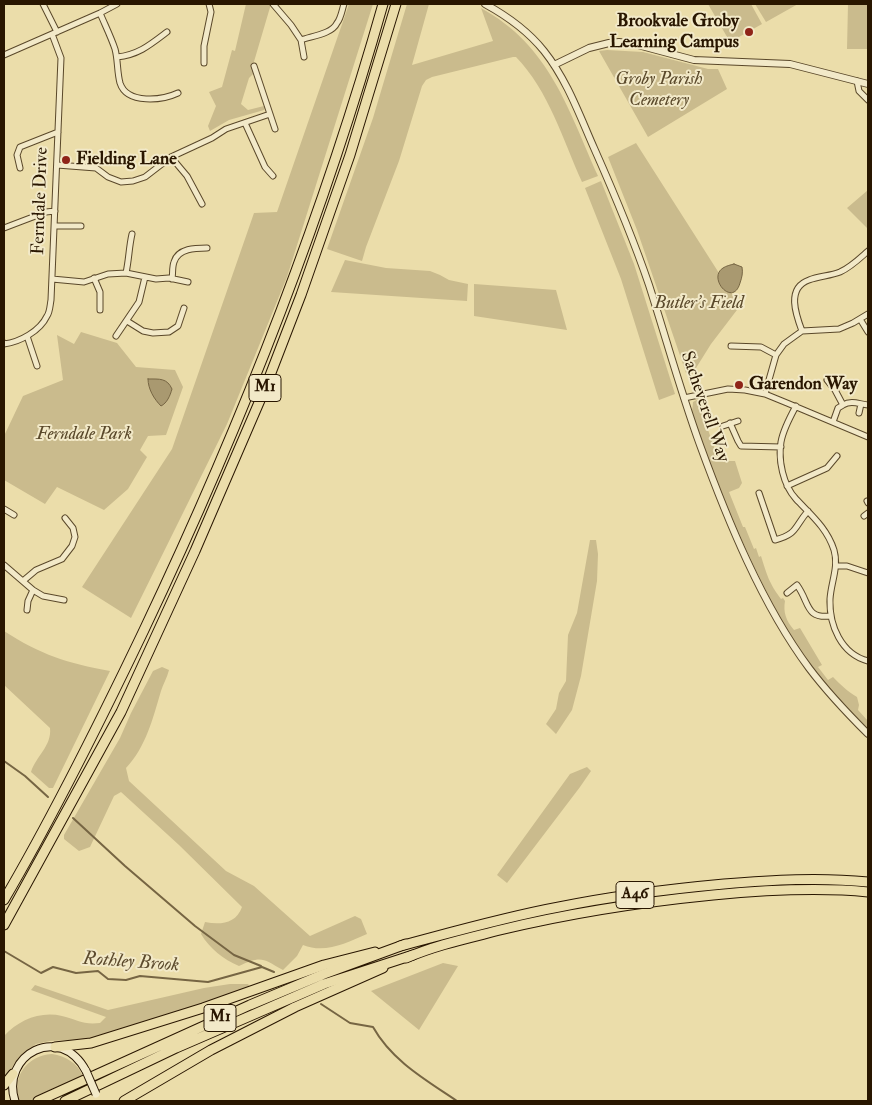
<!DOCTYPE html>
<style>
body{margin:0}
#map{position:relative;width:872px;height:1105px;overflow:hidden;background:#ebddaa;font-family:"IM FELL Double Pica",serif}
canvas{display:block}
.frame{position:absolute;inset:0;border:5px solid #291600;pointer-events:none}
</style>
<div id="map">
<canvas width="872" height="1105"></canvas>
<div class="frame"></div>
</div>
<script>
const g = document.querySelector('canvas').getContext('2d');
g.lineJoin = 'round';
function fillPath(path, color) {
  g.fillStyle = color;
  g.fill(path, 'evenodd');
}
function stroke(path, color, width, dash) {
  g.strokeStyle = color;
  g.lineWidth = width;
  g.lineCap = dash ? 'butt' : 'round';
  g.setLineDash(dash || []);
  g.stroke(path);
}
function write(font, color, halo, rows, align = 'center') {
  g.font = font + ' "IM FELL Double Pica",serif';
  g.lineWidth = 4;
  g.setLineDash([]);
  g.textBaseline = 'middle';
  g.strokeStyle = halo;
  g.fillStyle = color;
  for (const [text, x, y, turn = 0] of rows) {
    g.save();
    g.translate(x, y);
    g.rotate((+turn || 0) * Math.PI / 180);
    g.textAlign = isNaN(turn) ? turn : align;
    if (halo) g.strokeText(text, 0, 0);
    g.fillText(text, 0, 0);
    g.restore();
  }
}
fillPath(new Path2D(`
 M246,4H271L253,65L254,73L249,78L241,104L248,110L264,106L265,108L264,110L229,120L210,131L208,126L216,106L209,92L222,87L232,50L235,51Z
 M349,4H373L287,277L227,424L131,618L82,587L172,449L254,213L277,212Z
 M407,4H429L412,65L493,41L481,8C550,46 568,109 598,176L582,182C563,140 549,91 516,57H513L432,77L426,80L422,86L399,161L366,247L362,261L327,249L373,118Z
 M708,4H751L762,24L730,42Z
 M755,4H798L766,22Z
 M848,4H868V49H847Z
 M607,50L643,52L708,69H718L727,89L648,137L599,51Z
 M636,143L740,306L711,344L691,376L686,373L637,230L608,157Z
 M601,181L634,264L675,394L659,400L621,279L585,188Z
 M868,190V229L847,208Z
 M345,260L386,268L430,271L440,275L449,280L468,284L467,301L331,292Z
 M474,284L556,290L567,330L474,316Z
 M81,332L117,343L136,367L175,370L183,387L166,435L148,436L140,450L147,457L128,489L104,510L57,487L45,504L4,480V436L23,396L63,380L57,335L74,344Z
 M702,397L709,419L705,421L715,450L724,461H735L742,483L739,488L729,492L743,527H745L754,549L756,548L759,557L761,556C767,575 769,583 781,599L783,598L785,601C783,612 786,621 794,630L800,628L822,665L818,667L828,680L833,677C841,685 847,691 857,697L859,705L858,710L868,721V729C843,704 819,678 799,648C777,616 761,581 745,547C725,502 707,458 692,412L693,402Z
 M590,540H596L598,554L597,581L581,676L572,710L556,734L546,724L556,709L559,693L566,681L568,635L577,613Z
 M4,631C41,655 67,663 110,671L53,788H49L31,772C36,756 52,746 50,728L4,685Z
 M162,667L169,670C167,678 163,684 161,691C153,718 146,747 126,768L129,781L226,871L254,886L310,936L355,916L361,919L367,934C346,943 325,954 303,945L297,956L283,970C263,959 262,955 239,966C223,959 210,949 201,934L205,922C220,925 236,924 242,907L179,845L121,792L114,796L90,847L79,851L64,839V835L120,738L131,713L153,671Z
 M587,767L591,771L580,787L507,883L497,875L570,774Z
 M443,963L458,966L419,1030L371,991Z
 M230,984H248L251,988L87,1039L50,1041L36,1044L21,1055L4,1079V1036C19,1020 40,1011 62,1016C78,1020 83,1025 100,1023L106,1017L31,990L35,985L108,1010L204,988Z
 M52,1054C66,1056 77,1063 83,1076L29,1101H19C12,1077 26,1056 52,1054Z`), '#cabb8d');
const water = new Path2D(`
 M734,264L742,267C743,273 742,277 740,283C733,308 707,278 723,268C726,266 730,265 734,264Z
 M148,379C160,379 167,378 172,389C170,396 167,403 161,406C154,399 148,389 148,379Z`);
fillPath(water, '#a99970');
stroke(water, '#766543', 1);
stroke(new Path2D(`
 M4,761L25,776L48,797
 M73,818L125,866L195,926L234,955L261,966
 M4,951L41,973L53,967L76,973L98,971L108,979L126,980L140,976L208,982L262,967L274,972
 M321,1004L350,1023L373,1027C392,1061 426,1080 457,1101`), '#766543', 2);
const minor = new Path2D(`
 M43,4L57,32
 M273,4L291,25L301,40L304,57
 M100,13C105,25 111,37 115,49C118,60 117,72 120,83C127,105 163,100 178,93
 M301,40C312,36 332,34 337,23C341,18 342,10 344,4
 M4,55L100,13L117,4
 M117,57C138,55 150,45 167,32
 M204,63V46L211,12L209,4
 M254,66L275,129
 M857,81L859,91L868,100
 M245,123L265,167L273,176
 M171,157L187,176L202,204
 M57,165L96,168L108,177L121,182L133,181L145,177L171,157L212,138L226,129L270,114
 M20,168L17,155L20,147L58,132
 M54,226H81
 M4,228L46,212L55,211
 M126,273C129,259 129,247 132,234
 M94,278L100,292V310
 M52,279L84,282L108,274L126,273L156,279L169,278L188,282
 M172,279C173,274 172,267 174,262C178,248 196,248 207,248
 M860,319L868,332
 M127,321L143,331L153,333L169,332L178,326L184,308
 M802,331C796,315 786,288 809,280C819,276 830,276 840,272C851,267 859,259 868,251
 M27,336L37,366
 M116,336L139,302L145,277
 M4,343V344C20,342 40,331 47,316C50,312 50,305 51,300L61,58L52,34
 M731,346L761,347L776,355
 M827,380L835,390L843,405L838,408L833,422
 M765,394L776,355L784,344L795,336L802,331L839,329L853,323L868,314
 M684,398L728,389L745,390L765,394L787,403L868,437
 M843,405C851,400 859,404 868,405
 M796,406C790,417 783,430 781,442C778,460 783,485 796,499C811,515 827,528 834,550C839,567 831,582 830,599C829,625 841,654 868,661
 M859,413L861,404
 M730,423L738,441L741,446L781,447
 M723,426L738,421
 M787,486L827,468L837,456
 M759,493L775,540C798,534 794,527 808,511
 M867,501L868,503
 M4,509L14,515
 M864,516L868,513
 M4,565L33,590L43,596L64,600
 M836,566H847L868,573
 M23,581L36,570L62,559L72,546L75,537L73,528L65,518
 M787,593L797,585C810,603 805,619 831,616
 M27,610L28,601L33,590`);
const tertiary = new Path2D(`
 M485,4C507,16 528,31 544,51C567,80 579,114 594,148C614,193 633,238 649,285C666,338 681,393 700,445C727,519 762,605 809,668C827,692 847,713 868,734
 M554,65L589,48L609,43L619,42L634,44L694,60L790,64L868,84`);
const secondary = new Path2D(`
 M15,1101C0,1055 60,1022 86,1071`);
const trunk = new Path2D(`
 M400,946C453,932 505,917 559,907C613,896 669,889 724,884C772,880 820,877 868,882
 M406,958C436,945 469,938 500,930C570,913 642,902 713,895C765,890 817,887 868,892
 M55,1047L91,1043L203,1008L324,965L375,952
 M124,1101L211,1050L295,1007L383,968`);
const motorway = new Path2D(`
 M4,900C55,813 100,722 144,630C240,428 322,220 383,4
 M4,925L121,712L195,551L264,391L301,295L350,155L396,4
 M4,1085L13,1074
 M38,1101L250,1005L324,974L406,944
 M65,1101L176,1048L324,984L413,955`);
stroke(minor, '#5a482a', 7);
stroke(tertiary, '#5a482a', 8);
stroke(secondary, '#291600', 9);
stroke(trunk, '#291600', 11);
stroke(motorway, '#291600', 11);
stroke(minor, '#f2e9c8', 5);
stroke(tertiary, '#f2e9c8', 6);
stroke(secondary, '#f2e9c8', 7);
stroke(trunk, '#ebddaa', 9);
stroke(motorway, '#ebddaa', 9);
const secondaryBridge = new Path2D(`
 M86,1071L96,1094`);
stroke(secondaryBridge, '#291600', 9, []);
stroke(secondaryBridge, '#f2e9c8', 7);
for (const [x, y, r, color] of [
 [749,32,5,"#8f2418"],
 [66,160,5,"#8f2418"],
 [739,385,5,"#8f2418"]
]) {
  const dot = new Path2D();
  dot.arc(x, y, r, 0, 2 * Math.PI);
  g.fillStyle = color;
  g.fill(dot);
  stroke(dot, '#f2e9c8', 2);
}
for (const [x, y, w] of [
 [265,388,32],
 [635,895,38],
 [220,1018,32]
]) {
  const box = new Path2D();
  box.roundRect(x - w / 2, y - 13.5, w, 27, 4);
  g.fillStyle = '#f2e9c8';
  g.fill(box);
  stroke(box, '#291600', 1);
}
write('bold 16px', '#291600', null, [
 ["M1",265,388],
 ["A46",635,895],
 ["M1",220,1018]
]);
write('bold 18px', '#291600', '#f2e9c8', [
 ["Brookvale Groby",739,22,"right"],
 ["Learning Campus",739,43,"right"],
 ["Fielding Lane",76,160],
 ["Garendon Way",749,385]
], 'left');
write('italic 18px', '#59482a', '#f2e9c8', [
 ["Groby Parish",659,80],
 ["Cemetery",659,101],
 ["Butler's Field",699,304],
 ["Ferndale Park",84,435]
]);
write('18px', '#291600', '#f2e9c8', [
 ["Ferndale Drive",41,201,-88],
 ["Sacheverell Way",704,407,71]
]);
write('italic 19px', '#5c4a2d', '#f2e9c8', [
 ["Rothley Brook",131,963,4]
]);
</script>
